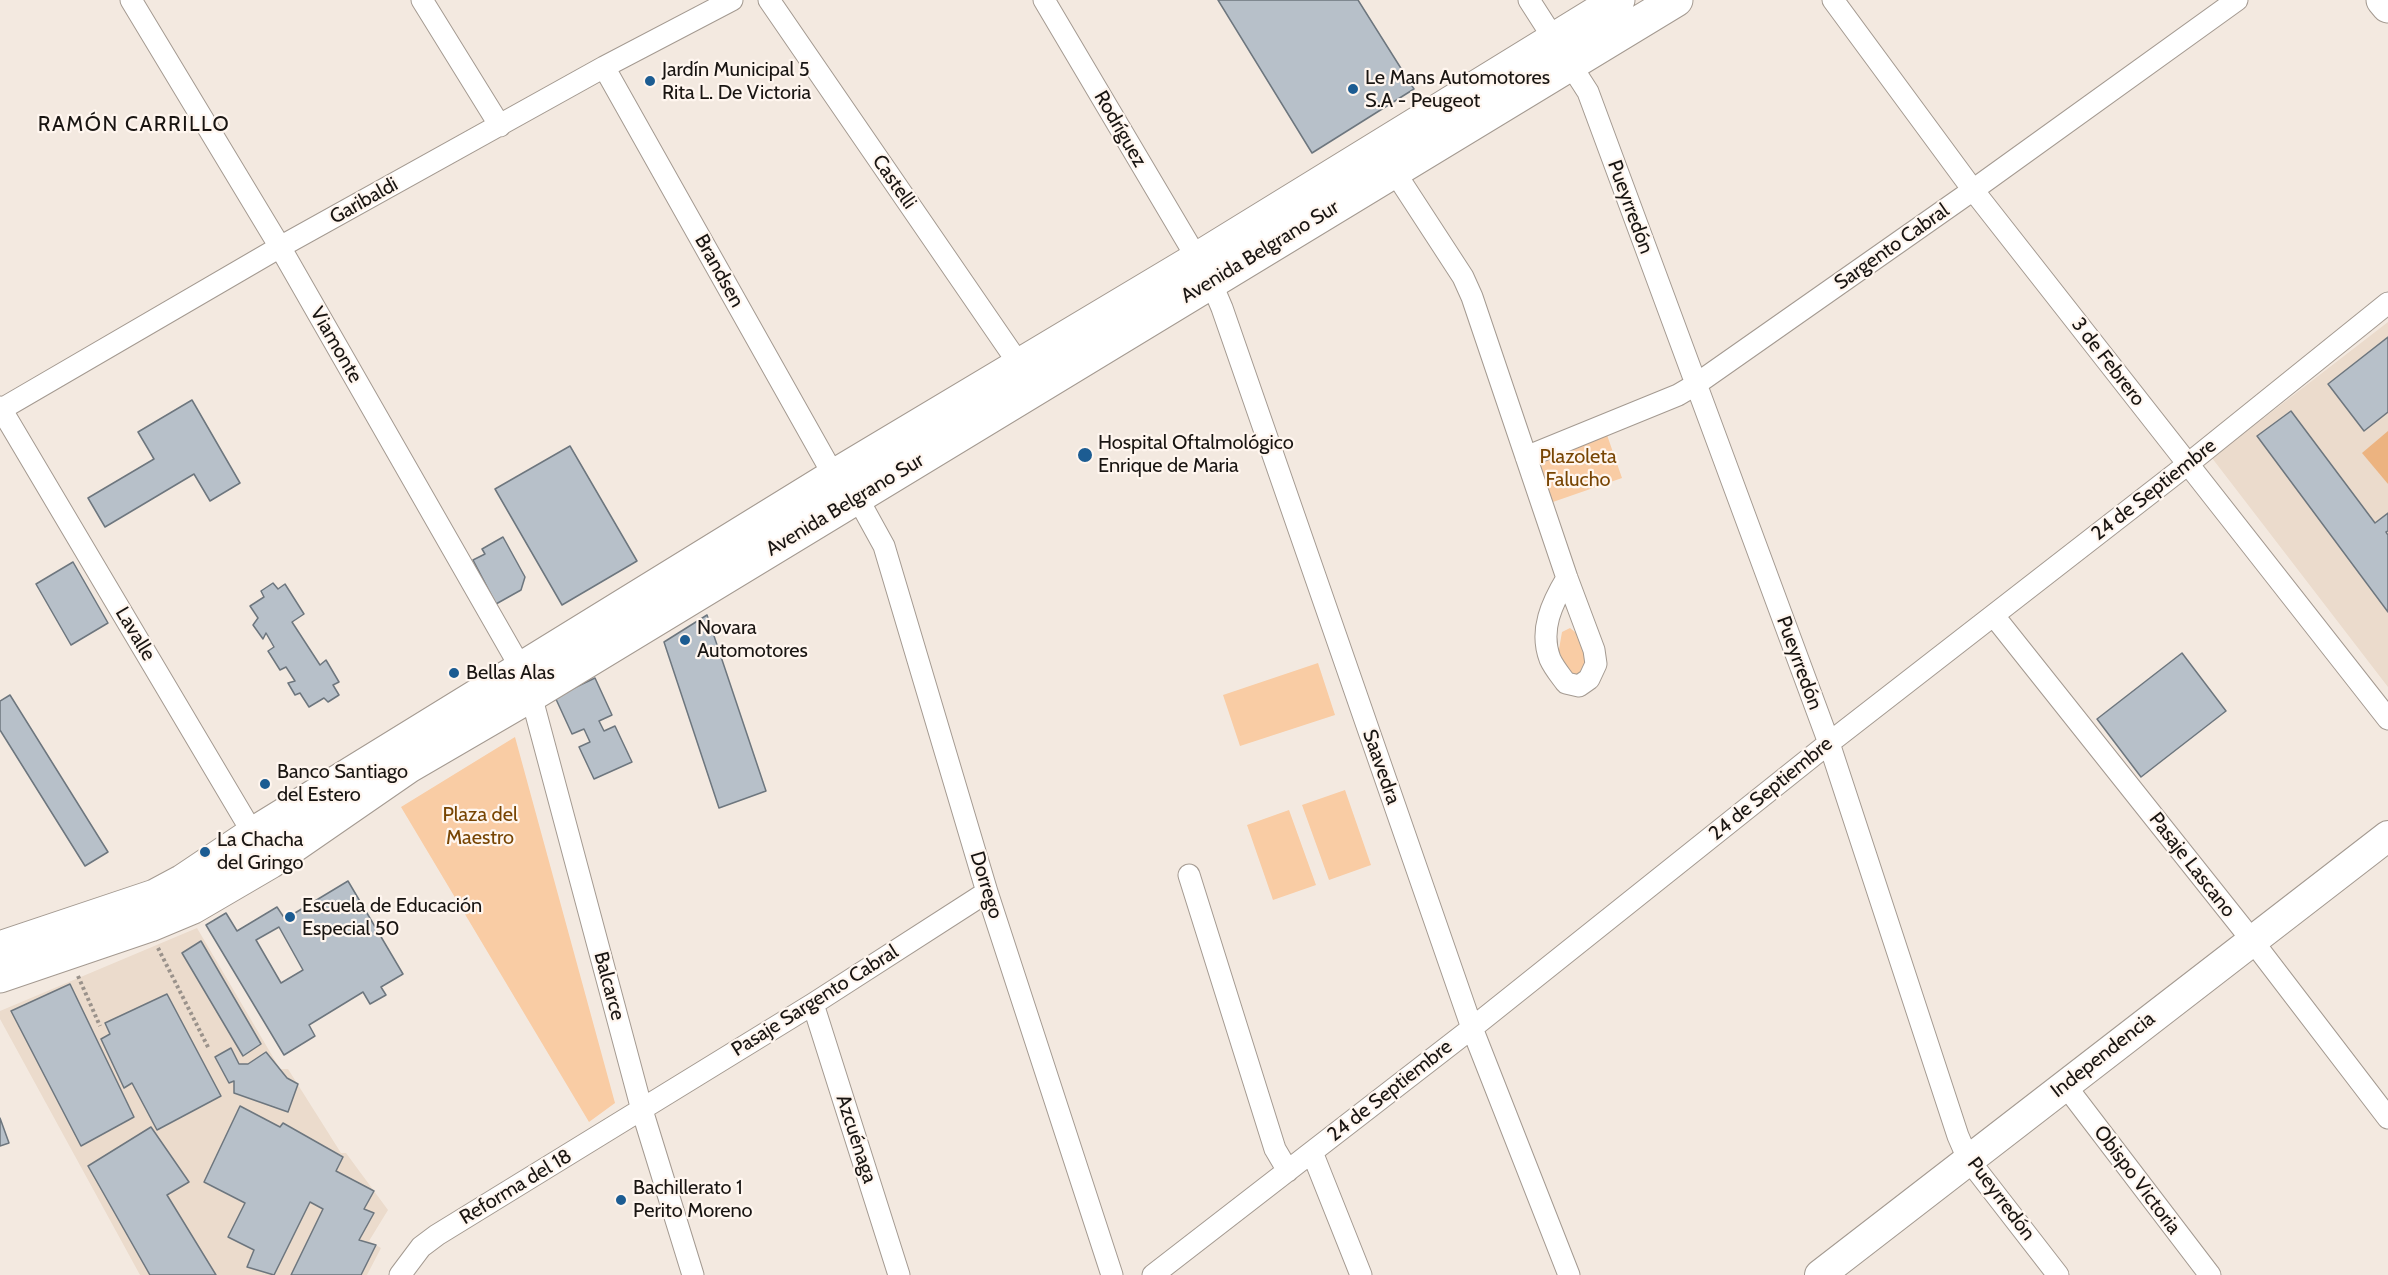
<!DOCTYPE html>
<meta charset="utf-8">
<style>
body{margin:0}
canvas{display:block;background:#f3e9e0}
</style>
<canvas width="2388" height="1275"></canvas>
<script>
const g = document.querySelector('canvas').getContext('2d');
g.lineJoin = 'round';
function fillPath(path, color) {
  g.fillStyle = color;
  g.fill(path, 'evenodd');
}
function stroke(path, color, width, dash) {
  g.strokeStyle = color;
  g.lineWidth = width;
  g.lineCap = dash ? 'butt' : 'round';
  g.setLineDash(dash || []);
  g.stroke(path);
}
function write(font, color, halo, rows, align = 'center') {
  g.font = font + ' Cabin,sans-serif';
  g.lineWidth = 4.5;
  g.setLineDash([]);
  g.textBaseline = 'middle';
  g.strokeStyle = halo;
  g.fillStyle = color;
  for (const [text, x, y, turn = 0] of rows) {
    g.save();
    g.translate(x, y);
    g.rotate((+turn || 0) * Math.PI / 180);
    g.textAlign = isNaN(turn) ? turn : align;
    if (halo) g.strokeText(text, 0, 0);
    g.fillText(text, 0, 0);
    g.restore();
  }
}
fillPath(new Path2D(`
 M2388,322V687L2212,458Z
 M197,928L280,1069H288L341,1153H346L388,1210L369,1241L381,1248L367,1275H140L0,1019V1011Z`), '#ebdbcc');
fillPath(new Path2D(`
 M1607,435L1622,478L1550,503L1535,460Z
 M1570,628C1586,639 1591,658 1579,674L1569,675L1558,655L1562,632Z
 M1318,663L1335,715L1240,746L1223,695Z
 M515,737L615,1103L589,1122L401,807Z
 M1345,790L1371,865L1329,880L1302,805Z
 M1289,810L1316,885L1273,900L1247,825Z`), '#f9cca4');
fillPath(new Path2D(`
 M2388,431V484L2362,453Z`), '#ecb380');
const building = new Path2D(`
 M1218,0H1358L1414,89L1312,153Z
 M2388,337V412L2364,431L2328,384Z
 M192,400L240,483L210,501L194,474L105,527L88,498L154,459L138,432Z
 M2291,411L2375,523L2388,513V531L2386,532L2388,535V612L2257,436Z
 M570,446L637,561L562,605L495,489Z
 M503,537L525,577L521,590L496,604L473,560L485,554L482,549Z
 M73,562L108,623L71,645L36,584Z
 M273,583L278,589L285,584L304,614L292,622L320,665L326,660L339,682L333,685L339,695L328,702L324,698L309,707L300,693L295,695L288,683L295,681L286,667L280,670L268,651L274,647L266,633L263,639L253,625L258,618L250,606L264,597L261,591Z
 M707,615L766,791L719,808L664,642Z
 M2182,653L2226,711L2141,777L2097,719Z
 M595,678L612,715L599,721L604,731L615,726L632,762L594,779L579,747L590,742L584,729L572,734L555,697Z
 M10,695L108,852L85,866L0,730V701Z
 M348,881L403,974L381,987L386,995L370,1004L363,992L309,1025L315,1036L284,1055L206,925L226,913L237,931L277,907L285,919ZM279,927L303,970L281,983L256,940Z
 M201,941L261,1044L243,1056L182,953Z
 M70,984L134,1117L81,1146L11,1011Z
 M167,994L221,1096L157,1130L132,1083L124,1088L101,1039L110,1034L105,1023Z
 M231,1048L239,1064H248L266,1052L287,1078L298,1084L288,1112L234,1093V1081L229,1083L215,1057Z
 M240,1106L280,1127L283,1123L343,1157L336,1171L374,1191L364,1209L374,1213L359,1240L376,1245L361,1275H291L323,1209L310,1202L274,1275L247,1267L254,1250L228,1237L245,1203L204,1182Z
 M0,1118L9,1143L0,1146Z
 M151,1127L189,1182L167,1195L216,1275H150L88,1166Z`);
fillPath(building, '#b7c0c9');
stroke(building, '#6d767e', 1.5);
const street = new Path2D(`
 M131,0L280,247L522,670L531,695L642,1110L693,1275
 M422,0L500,126
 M769,0L1019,364
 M1044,0L1211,282L1222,308L1472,1028L1569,1275
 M1529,0L1588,92L1829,743L1958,1136L1968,1159L2058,1275
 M1833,0L1973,190L2388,719
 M604,67L834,476
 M1394,171L1463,277L1472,297L1567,578L1594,650L1596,664L1589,679L1579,686L1566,683C1561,676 1554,668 1550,659C1539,630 1552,603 1567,578
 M0,407L258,842
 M0,410L280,247L604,67L732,0
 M1526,457L1678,395L1695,385L1973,190L2237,0
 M857,497L884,546L987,892L1112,1275
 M1994,616L2251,939L2388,1118
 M1189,875L1275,1149L1288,1171
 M813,1004L899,1275
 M2065,1085L2210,1275
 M1312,1152L1361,1275
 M400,1275L421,1247L437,1235L813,1004L987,892
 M1153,1275L1472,1028L1829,743L2188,464L2388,303`);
const secondary = new Path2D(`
 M1820,1275L2388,836`);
const highway = new Path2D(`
 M2383,0L2388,6
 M0,948L155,896L183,881L253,834L834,476L1197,259L1618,0
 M0,976L150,925L193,907L270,862L409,766L531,695L1676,0`);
stroke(street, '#a49a91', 23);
stroke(secondary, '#a49a91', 32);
stroke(highway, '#a49a91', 35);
stroke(new Path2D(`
 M158,948L209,1049
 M78,976L100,1026`), '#9a928b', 4, [3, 3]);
stroke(street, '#fff', 21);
stroke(secondary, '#fff', 30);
stroke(highway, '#fff', 33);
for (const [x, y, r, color] of [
 [650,81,6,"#1c5c92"],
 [1353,89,6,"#1c5c92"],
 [1085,455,8,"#1c5c92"],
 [685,640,6,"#1c5c92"],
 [454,673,6,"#1c5c92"],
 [265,784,6,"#1c5c92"],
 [205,852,6,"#1c5c92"],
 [290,917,6,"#1c5c92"],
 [621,1200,6,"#1c5c92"]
]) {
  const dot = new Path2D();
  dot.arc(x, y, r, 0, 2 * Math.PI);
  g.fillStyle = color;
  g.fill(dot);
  stroke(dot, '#fff6ef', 2);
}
write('20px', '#191512', '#fff6ef', [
 ["Jardín Municipal 5",662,70],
 ["Rita L. De Victoria",662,93],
 ["Le Mans Automotores",1365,78],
 ["S.A - Peugeot",1365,101],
 ["Hospital Oftalmológico",1098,443],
 ["Enrique de Maria",1098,466],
 ["Novara",697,628],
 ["Automotores",697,651],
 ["Bellas Alas",466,673],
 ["Banco Santiago",277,772],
 ["del Estero",277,795],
 ["La Chacha",217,840],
 ["del Gringo",217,863],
 ["Escuela de Educación",302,906],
 ["Especial 50",302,929],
 ["Bachillerato 1",633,1188],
 ["Perito Moreno",633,1211]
], 'left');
write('20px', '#191512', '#fff6ef', [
 ["Rodríguez",1120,129,60],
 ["Castelli",894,182,55],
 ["Garibaldi",364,201,-29],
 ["Pueyrredón",1630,207,70],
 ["Sargento Cabral",1892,247,-35],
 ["Avenida Belgrano Sur",1260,252,-31],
 ["Brandsen",719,271,61],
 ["Viamonte",336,345,60],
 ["3 de Febrero",2108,362,52],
 ["24 de Septiembre",2154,490,-38],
 ["Avenida Belgrano Sur",845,505,-31],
 ["Lavalle",135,634,59],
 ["Pueyrredón",1799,663,70],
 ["Saavedra",1381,767,71],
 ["24 de Septiembre",1771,789,-39],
 ["Pasaje Lascano",2192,865,52],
 ["Dorrego",986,885,73],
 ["Balcarce",609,986,75],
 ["Pasaje Sargento Cabral",815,1001,-32],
 ["Independencia",2103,1055,-38],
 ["24 de Septiembre",1390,1091,-38],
 ["Azcuénaga",856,1139,72],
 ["Obispo Victoria",2137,1180,53],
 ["Reforma del 18",516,1187,-31],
 ["Pueyrredón",2001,1199,53]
]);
write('20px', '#784503', '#fff6ef', [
 ["Plazoleta",1578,457],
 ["Falucho",1578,480],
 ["Plaza del",480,815],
 ["Maestro",480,838]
]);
g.letterSpacing = '1.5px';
write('21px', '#191512', '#fff6ef', [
 ["RAMÓN CARRILLO",134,125]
]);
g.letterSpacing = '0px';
</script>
